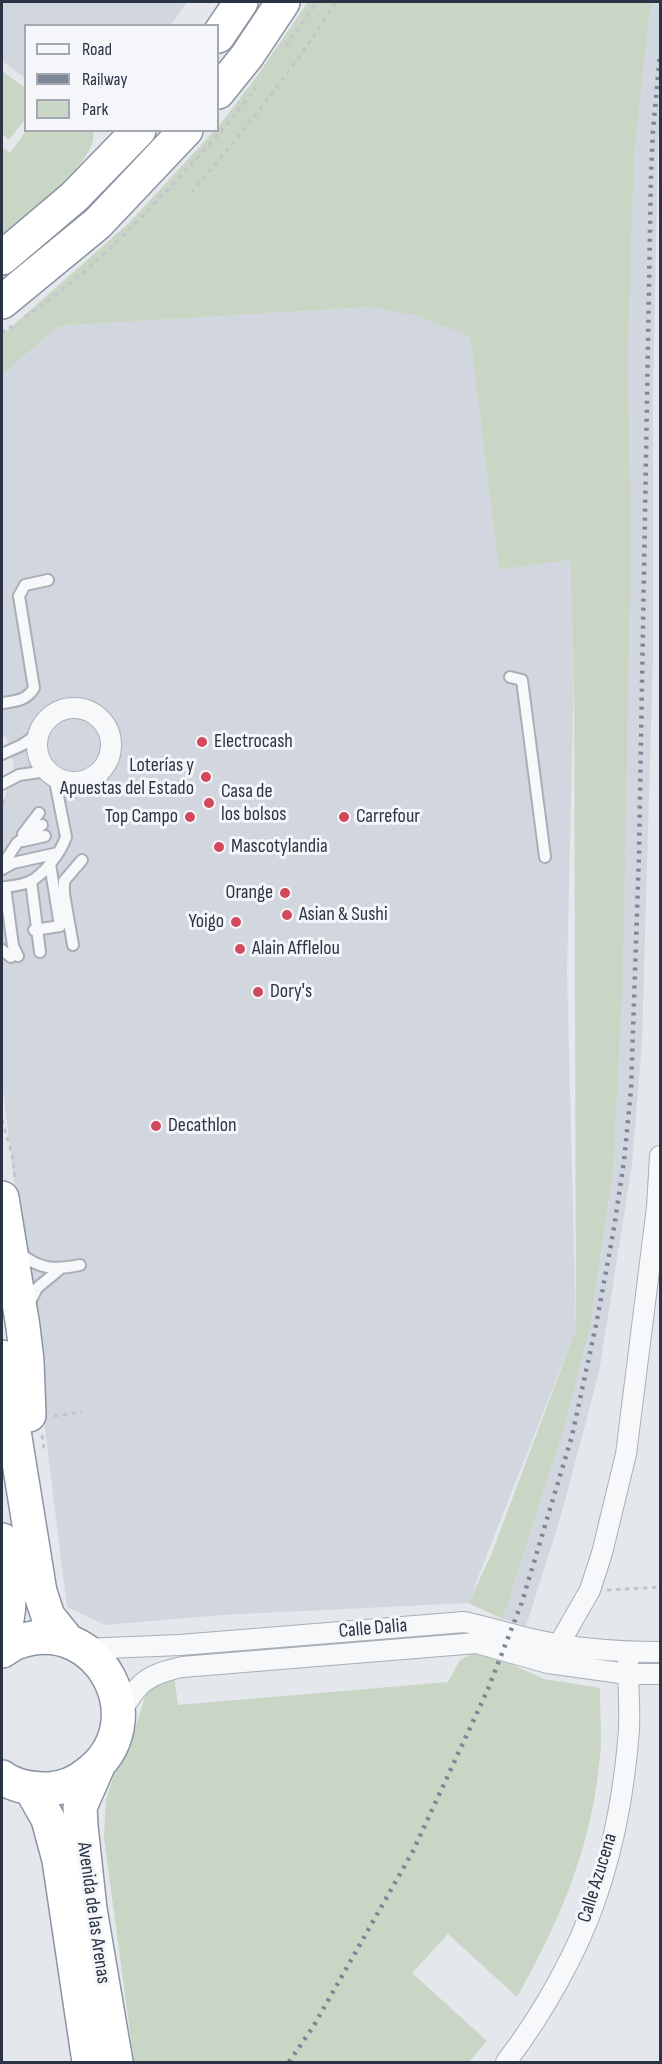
<!DOCTYPE html>
<meta charset="utf-8">
<style>
body{margin:0}
#map{position:relative;width:662px;height:2064px;overflow:hidden;background:#e4e7ec;font-family:"Sofia Sans Condensed",sans-serif}
canvas{display:block}
.frame{position:absolute;inset:0;border:3px solid #2b3445;pointer-events:none}
.legend{position:absolute;left:24px;top:24px;width:195px;height:108px;box-sizing:border-box;background:#f4f6f9;border:2px solid #a4a8b1;margin:0;padding:8px 10px;list-style:none;font-size:18px;color:#2b3445}
.legend li{display:flex;align-items:center;gap:12px;height:30px}
.legend b{width:30px;border:2px solid #a4a8b1}
</style>
<div id="map">
<canvas width="662" height="2064"></canvas>
<div class="frame"></div>
<ul class="legend">
<li><b style="height:8px;background:#f7f8fa"></b>Road</li>
<li><b style="height:8px;background:#7d8696"></b>Railway</li>
<li><b style="height:16px;background:#c9d6c5"></b>Park</li>
</ul>
</div>
<script>
const g = document.querySelector('canvas').getContext('2d');
g.lineJoin = 'round';
function fillPath(path, color) {
  g.fillStyle = color;
  g.fill(path, 'evenodd');
}
function stroke(path, color, width, dash) {
  g.strokeStyle = color;
  g.lineWidth = width;
  g.lineCap = dash ? 'butt' : 'round';
  g.setLineDash(dash || []);
  g.stroke(path);
}
function write(font, color, halo, rows, align = 'center') {
  g.font = font + ' "Sofia Sans Condensed",sans-serif';
  g.lineWidth = 6;
  g.setLineDash([]);
  g.textBaseline = 'middle';
  g.strokeStyle = halo;
  g.fillStyle = color;
  for (const [text, x, y, turn = 0] of rows) {
    g.save();
    g.translate(x, y);
    g.rotate((+turn || 0) * Math.PI / 180);
    g.textAlign = isNaN(turn) ? turn : align;
    if (halo) g.strokeText(text, 0, 0);
    g.fillText(text, 0, 0);
    g.restore();
  }
}
fillPath(new Path2D(`
 M2,2H187L171,25L26,26L25,78L2,61Z
 M653,2H660V121L658,143L653,392V657L642,1041L632,1165L599,1372L560,1519L526,1626L503,1619L563,1431L590,1327L613,1171L623,981L631,548L628,354L634,159L649,18Z
 M371,307L413,315L470,335L499,570L570,560L574,675L567,971L576,1329L468,1603L221,1615L105,1625L67,1607L2,1082V807L14,765L6,737H2V375L59,326Z`), '#d2d6de');
fillPath(new Path2D(`
 M308,2H653L649,18L634,159L628,354L631,548L623,981L613,1171L590,1327L563,1431L503,1619L468,1603L491,1555L576,1329L574,675L570,560L499,570L470,336L413,315L371,307L59,326L2,375V335L129,223L214,131L218,130V127L257,76Z
 M2,71L25,88V119L9,140L2,134Z
 M26,131H94C93,135 94,140 92,144C82,172 25,219 2,238V147L10,153Z
 M477,1652L491,1655L544,1679L600,1688C600,1706 601,1725 601,1743C595,1839 563,1915 517,1997L448,1934L412,1973L487,2041L469,2062H134L104,1838L106,1800L115,1771L132,1739L146,1693L157,1681L174,1675L178,1705L448,1682L460,1660Z`), '#c9d6c5');
const service = new Path2D(`
 M510,677L522,680L545,857
 M2,703C16,701 26,701 34,688L19,596L25,585L48,580
 M2,754L22,745L39,733
 M2,784L19,775L47,771
 M23,834L39,813
 M23,841L45,836
 M2,866L17,843L42,825
 M2,869L13,863L58,853
 M31,881L40,952
 M34,930L60,926L50,864
 M73,945L64,894V881L82,860
 M2,950L11,957
 M18,956L13,946L5,887C13,886 22,885 29,882C44,875 61,852 66,837L54,776
 M19,1252C39,1270 55,1270 80,1265
 M28,1306L37,1288L60,1269`);
const minor = new Path2D(`
 M37 745a37 37 0 1 1 74 0a37 37 0 1 1-74 0Z
 M83,1649L180,1645L464,1622C485,1626 505,1633 527,1638C571,1649 615,1652 660,1652
 M554,1653L590,1590L602,1553L626,1454L657,1207L660,1156
 M119,1715C138,1683 145,1675 182,1667L477,1643L548,1663L628,1674H660
 M506,2062C542,2015 578,1952 597,1895C615,1842 625,1784 629,1729C630,1707 628,1684 628,1661`);
const trunk = new Path2D(`
 M218,36L241,2
 M218,92L247,56L283,2
 M2,258L74,197L139,130
 M2,302L98,223L186,130
 M2,1198L23,1327L27,1361L29,1415
 M2,1357L40,1592L48,1616L68,1641
 M2,1540C7,1574 15,1603 2,1637
 M2,1651C7,1648 12,1644 18,1642C99,1613 157,1723 87,1774C76,1783 64,1788 49,1789C33,1789 15,1787 2,1777
 M98,1766L80,1807L81,1826L90,1909L116,2062
 M31,1789L48,1819L59,1860L89,2062`);
stroke(service, '#a9aeb7', 14);
stroke(minor, '#a9aeb7', 22);
stroke(trunk, '#8b94a3', 36);
stroke(new Path2D(`
 M286,46L317,2
 M191,193C243,132 293,70 336,2
 M25,317C84,277 134,227 181,175C207,147 233,119 256,87
 M2,333L12,326
 M2,803L9,796
 M2,1120L12,1154L15,1179
 M54,1416L82,1412
 M42,1435L44,1449
 M607,1590L660,1587`), '#c2c5cb', 3, [4.5, 4.5]);
stroke(service, '#f7f8fa', 10);
stroke(minor, '#f7f8fa', 20);
stroke(trunk, '#fff', 33);
stroke(new Path2D(`
 M289,2062L313,2027L413,1851L488,1689L522,1602L572,1436L596,1325L613,1234L624,1161L631,1090L639,854L651,174L653,131L660,54`), '#7d8696', 4.5, [3, 6]);
for (const [x, y, r, color] of [
 [202,742,6,"#d1495b"],
 [206,777,6,"#d1495b"],
 [209,803,6,"#d1495b"],
 [190,817,6,"#d1495b"],
 [344,817,6,"#d1495b"],
 [219,847,6,"#d1495b"],
 [285,893,6,"#d1495b"],
 [287,915,6,"#d1495b"],
 [236,922,6,"#d1495b"],
 [240,949,6,"#d1495b"],
 [258,992,6,"#d1495b"],
 [156,1126,6,"#d1495b"]
]) {
  const dot = new Path2D();
  dot.arc(x, y, r, 0, 2 * Math.PI);
  g.fillStyle = color;
  g.fill(dot);
  stroke(dot, '#f4f6f9', 2);
}
write('20px', '#2b3445', '#f4f6f9', [
 ["Electrocash",214,742],
 ["Loterías y",194,766,"right"],
 ["Apuestas del Estado",194,789,"right"],
 ["Casa de",221,792],
 ["los bolsos",221,815],
 ["Top Campo",178,817,"right"],
 ["Carrefour",356,817],
 ["Mascotylandia",231,847],
 ["Orange",273,893,"right"],
 ["Asian & Sushi",299,915],
 ["Yoigo",224,922,"right"],
 ["Alain Afflelou",252,949],
 ["Dory's",270,992],
 ["Decathlon",168,1126]
], 'left');
write('20px', '#2b3445', '#f4f6f9', [
 ["Calle Dalia",373,1629,-5],
 ["Calle Azucena",598,1878,-73],
 ["Avenida de las Arenas",93,1913,82]
]);
</script>
